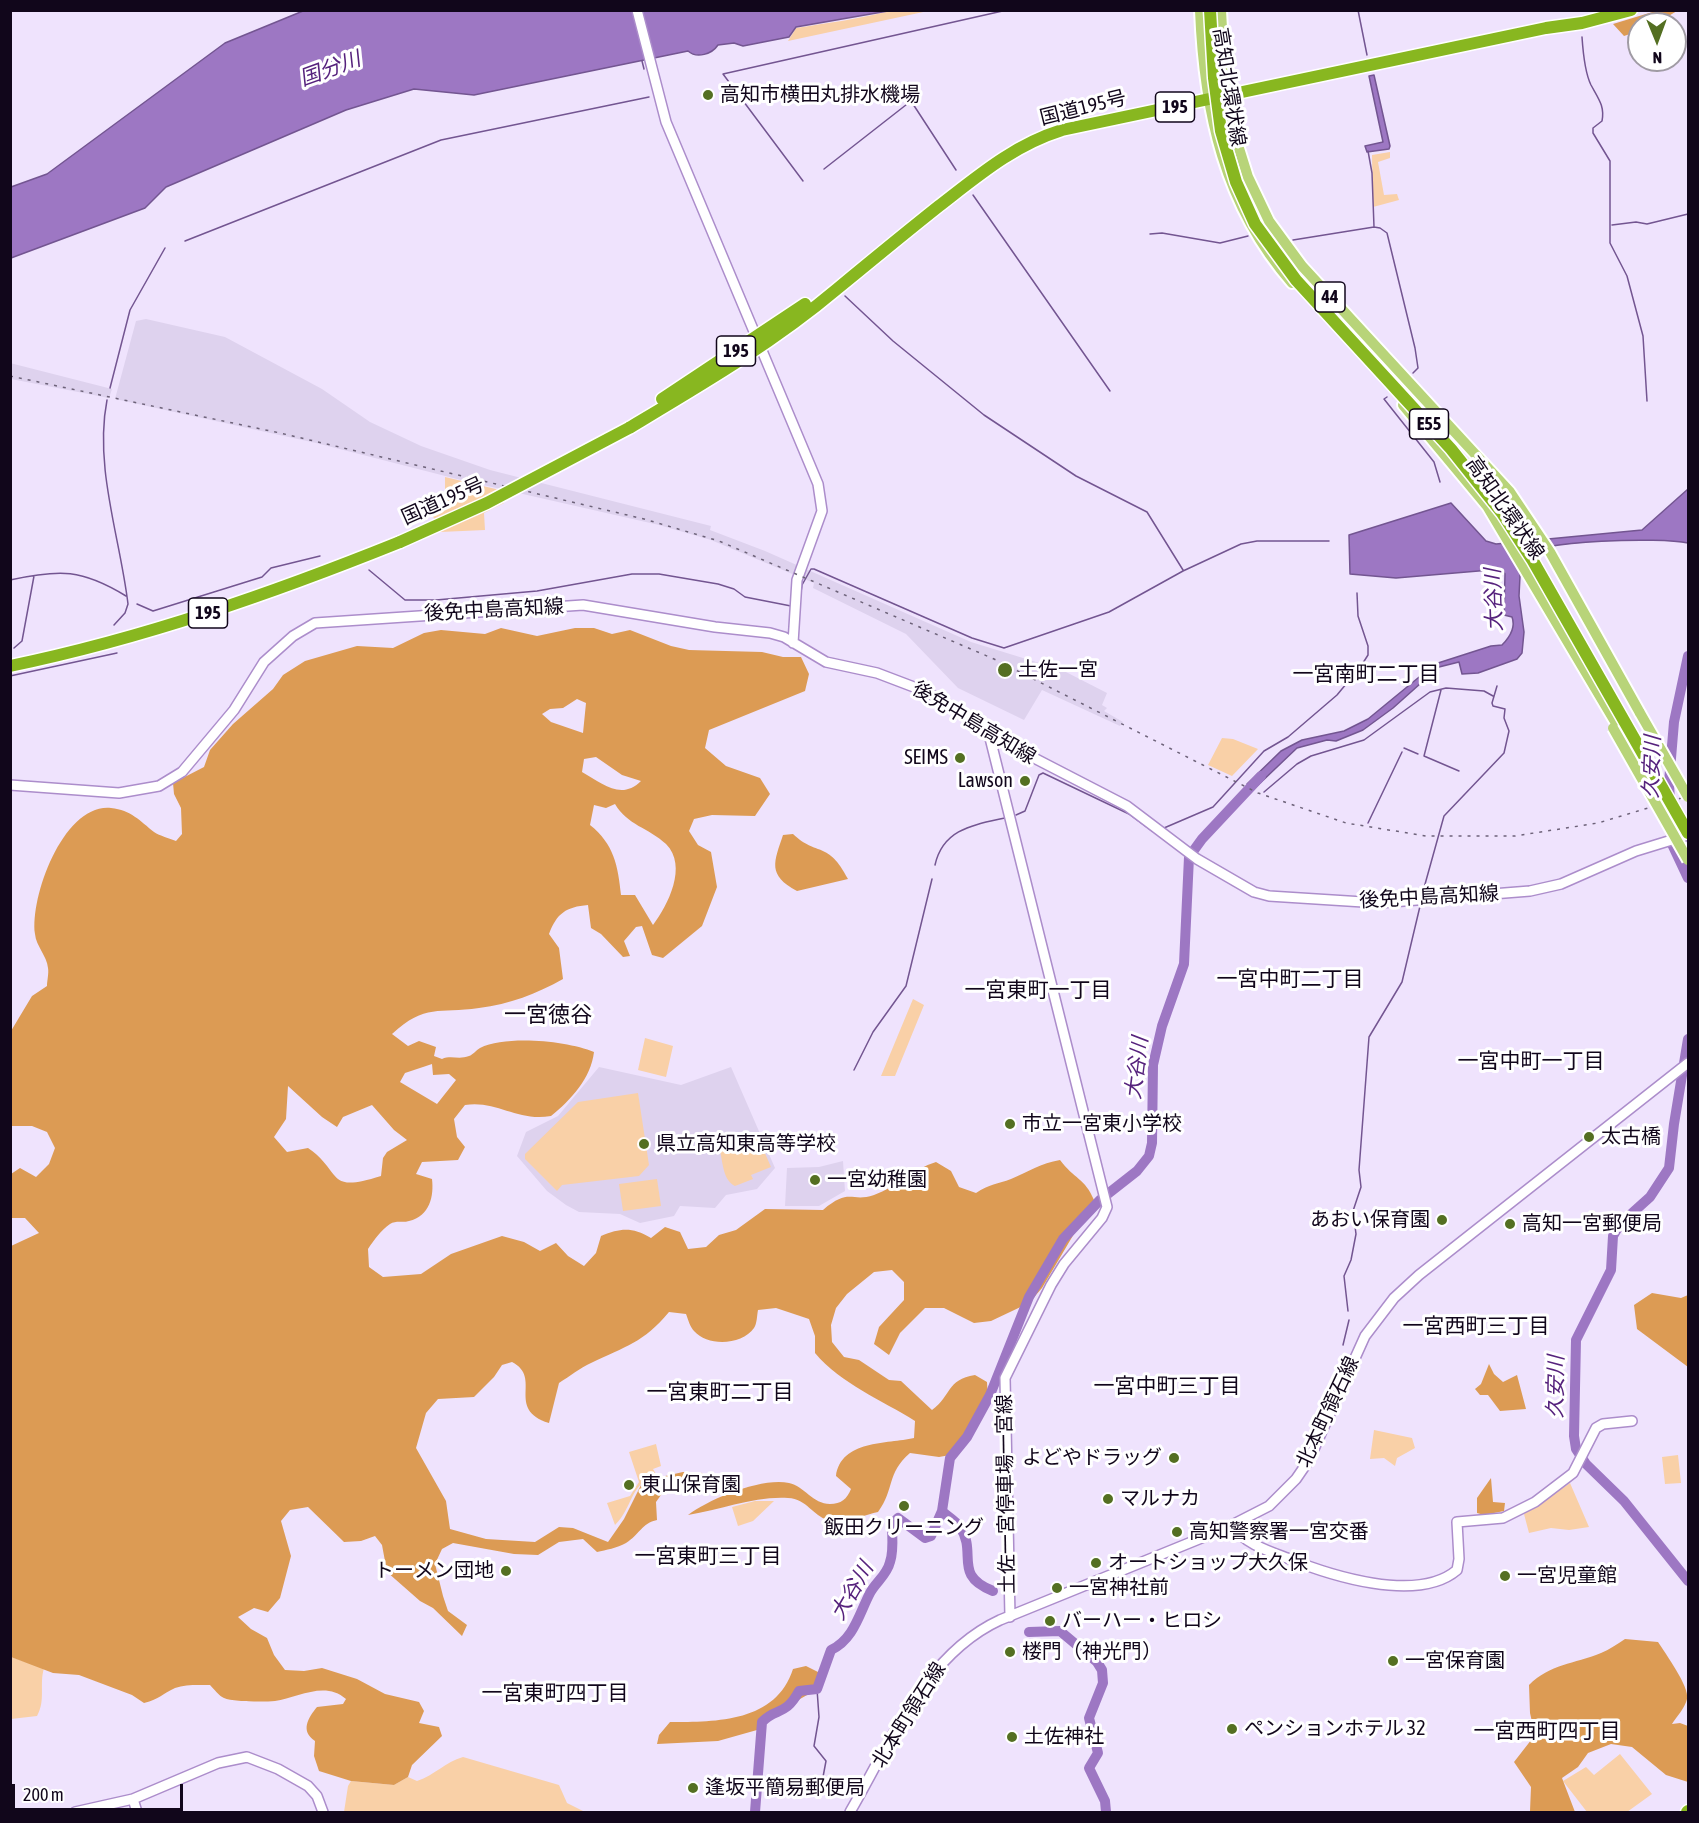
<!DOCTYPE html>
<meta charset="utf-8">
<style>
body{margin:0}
#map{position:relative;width:1699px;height:1823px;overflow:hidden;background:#efe3fd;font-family:"Asap Condensed",sans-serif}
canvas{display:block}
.frame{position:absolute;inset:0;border:12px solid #11061b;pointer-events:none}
.north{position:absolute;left:1627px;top:12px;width:60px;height:60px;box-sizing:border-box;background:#fff;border:2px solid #a09ba4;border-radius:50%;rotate:179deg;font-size:16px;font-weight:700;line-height:24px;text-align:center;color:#11061b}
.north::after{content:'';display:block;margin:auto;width:21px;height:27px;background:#546f22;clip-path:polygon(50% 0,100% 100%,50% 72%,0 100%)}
.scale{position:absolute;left:12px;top:1784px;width:171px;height:27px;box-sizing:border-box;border:3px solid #11061b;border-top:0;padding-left:8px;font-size:18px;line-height:21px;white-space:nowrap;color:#11061b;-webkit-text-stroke:4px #fff;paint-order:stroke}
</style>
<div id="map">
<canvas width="1699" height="1823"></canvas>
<div class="frame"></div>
<div class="north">N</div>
<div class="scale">200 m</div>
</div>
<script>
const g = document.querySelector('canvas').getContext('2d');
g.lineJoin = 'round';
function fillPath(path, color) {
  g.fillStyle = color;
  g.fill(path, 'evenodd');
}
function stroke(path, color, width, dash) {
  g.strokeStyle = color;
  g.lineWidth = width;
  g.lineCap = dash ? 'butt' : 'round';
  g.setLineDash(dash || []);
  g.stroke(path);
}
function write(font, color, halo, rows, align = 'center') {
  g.font = font + ' "Asap Condensed","Noto Sans JP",sans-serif';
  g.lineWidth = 6;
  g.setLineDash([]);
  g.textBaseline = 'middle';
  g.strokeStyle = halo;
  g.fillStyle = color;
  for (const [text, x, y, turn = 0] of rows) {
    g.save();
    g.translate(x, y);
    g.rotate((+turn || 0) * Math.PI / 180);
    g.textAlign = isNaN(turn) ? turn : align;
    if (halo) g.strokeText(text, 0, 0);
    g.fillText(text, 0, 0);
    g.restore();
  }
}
fillPath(new Path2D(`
 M146,319L225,337L322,389L370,422L421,446L490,470L711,526L710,530L765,551L971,642L1062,670L1107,693L1102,705L1107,708L1104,711L1123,722L1120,726L1042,690L1024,720L958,688L906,634L813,588L814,583L711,540L659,525L457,479L316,443L115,399L136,321Z
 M10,363L112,389L109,398L11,379Z
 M599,1067L681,1085L731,1067L775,1168L757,1189L726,1195L715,1208L680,1206L674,1216L640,1223L620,1214L579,1212L566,1205L547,1191L517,1156L526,1132L558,1116Z
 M843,1161L845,1191L819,1206H785L787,1168L819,1167Z`), '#ded2ee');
fillPath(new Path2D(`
 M890,11H928L788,41L796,28C828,23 859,19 890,11Z
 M1390,152V158L1378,162L1384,195L1397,194L1399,200L1373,207L1372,155Z
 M445,477L504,491V503L484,513L485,530L440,532L432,514L445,507Z
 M1222,738L1233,739L1258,749L1232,776L1208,765Z
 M913,999L924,1005L895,1076H881Z
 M645,1038L673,1046L666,1077L638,1070Z
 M638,1093L649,1165L639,1176L562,1185L557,1191L525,1159V1154L578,1102Z
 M757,1135L771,1167L751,1175L753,1179L735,1186C723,1180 723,1163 720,1151Z
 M657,1179L661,1206L623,1211L619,1184Z
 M1374,1430L1412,1438L1415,1448L1397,1458L1395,1466L1384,1458L1370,1459Z
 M656,1444L661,1466L653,1469L656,1474C628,1487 634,1506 615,1525L607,1503L630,1496L639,1482L629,1452Z
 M1678,1455L1681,1483L1665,1484L1662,1457Z
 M1570,1483L1589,1527L1569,1530L1551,1528L1529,1533L1524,1514Z
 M755,1501H774L753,1521L738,1526L732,1507Z
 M11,1657L44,1668C39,1685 46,1700 37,1716L11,1719Z
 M1620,1754L1652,1794L1627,1812H1587L1563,1781L1586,1767L1594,1775Z
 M463,1757L559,1785L567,1803L585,1812H344L348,1786L351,1781L394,1785L408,1777L417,1781C435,1775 445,1762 463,1757Z`), '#f9d0a7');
fillPath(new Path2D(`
 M1659,10L1677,11L1655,24H1639V31L1624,36L1613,24Z
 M501,628L537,636L575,628H594L612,634L630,630L671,646L689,650L762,652L783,657H801L809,674L805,691L709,730L705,748L726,766L760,778L770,794L755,816L712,815L694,819L689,831L698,845L711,852L717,887L702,926L663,958L652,955L642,926L636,927L624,941L630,956L623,957L601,934L591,928L588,905C566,907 557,913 549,934L559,948L563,979C536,994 510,1004 479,1008C438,1014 426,1003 392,1034L408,1046L419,1041L436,1047L434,1056L442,1059C451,1055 459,1060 469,1056C473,1055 476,1050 480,1048C507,1035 567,1041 594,1052C591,1078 571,1100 551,1116C517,1122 497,1100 465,1105L454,1119L457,1137L465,1147L458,1160L422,1162L416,1174L432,1179C434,1196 430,1216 409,1221C403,1223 396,1220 390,1224C381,1230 374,1240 368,1249L369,1267L383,1277L421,1274L451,1254L502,1236L524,1242L540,1251L556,1243L568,1256L584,1266L596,1253L601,1236C621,1228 632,1227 651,1238L665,1227L680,1232L688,1249L706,1247L719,1235L736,1230L765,1209L823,1210C850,1187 851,1203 874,1195C897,1187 913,1169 936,1162L951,1171L959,1187L976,1193C989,1184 998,1184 1011,1179C1028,1172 1041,1163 1060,1160C1074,1179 1085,1178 1094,1200L1042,1288L1029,1303L991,1321L974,1323L944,1308H925L900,1333L889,1355L874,1344L879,1327L904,1300V1282L892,1270L874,1272L847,1294L836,1308L831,1325L832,1342L844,1357L859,1360L889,1380L901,1381L932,1410C952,1395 946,1380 975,1375L987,1382L988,1400L982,1417L973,1432L950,1455L939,1457L910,1453C886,1474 895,1489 878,1512C864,1515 842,1525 828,1520C813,1516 807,1499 788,1498C754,1496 721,1510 688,1515C709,1499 762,1477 789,1483C804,1486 813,1504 830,1504C841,1504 847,1499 851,1489L836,1476C841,1440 887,1444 914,1438L915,1421C882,1400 841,1384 815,1353V1336L809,1319L776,1308L758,1310C757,1315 757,1324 754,1328C742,1345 708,1347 694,1331C690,1327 688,1319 686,1314L669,1312C643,1343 626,1346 591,1363C580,1368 570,1376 559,1383L549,1423C505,1409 543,1378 512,1362L502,1365L494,1377L474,1397L438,1399L426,1413L416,1448L446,1501L450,1529L486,1539L535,1542L559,1527L573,1528L608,1542L624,1519L643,1481L683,1472L703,1473L688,1486L685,1481H671L656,1502L657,1520C642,1523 639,1535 626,1543C617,1548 606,1550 597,1552L583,1539L559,1542L538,1555L514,1554L453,1543L442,1549L435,1564L443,1596L448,1611L467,1625L462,1636L433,1608L420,1601L387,1572L382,1545L375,1536L361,1541L344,1542L308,1507L290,1510L281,1521L291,1556L280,1598L268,1612L254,1608L238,1617L251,1629L267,1638L274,1655L285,1670L304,1671L322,1668L357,1679L385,1694L419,1702L424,1711L419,1723L439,1727L442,1736L412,1765L408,1777L394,1785L351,1781L319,1771L314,1756L315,1741C300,1731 308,1718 317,1707L343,1704L346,1699C325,1680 297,1698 275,1701C264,1702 233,1702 224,1698C219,1696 214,1689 210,1685C199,1685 186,1684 175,1688C162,1694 160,1699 144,1703L132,1695L79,1675L53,1673L11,1657V1246L39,1233L25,1218H11V1174L20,1168L36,1177L49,1164L55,1148L47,1132L32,1126H11V1031L32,996L47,986C47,981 49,973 48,968C47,956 36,946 35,934C30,896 64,803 111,808C131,810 140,821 154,832C160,836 169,838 176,841L182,834L181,808L174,794L173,783L204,767L210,750L233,724L273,689L283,675L305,661L357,646L393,648L424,633L441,630L485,634ZM577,699L586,703L583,733L551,722L542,714L550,709L563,708ZM596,757L622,775L641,781C621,801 602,783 582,772L584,759ZM615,804C627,825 649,828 666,844C688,866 668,905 653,925L635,895H621C618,866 614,844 590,825L594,805L606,808ZM432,1064L433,1075L449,1074L456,1080L437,1104L400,1082L405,1073ZM288,1086L322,1117L337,1127L343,1117L372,1105L394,1130L407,1140L387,1152L383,1158L381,1176C325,1194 343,1172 308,1148L287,1152L274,1137L286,1119Z
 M793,834C817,857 828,840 848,879L797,891C767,875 774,862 783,835Z
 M1652,1293L1681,1298L1688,1295V1367L1637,1329L1634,1305Z
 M1489,1364L1494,1374L1503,1382L1517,1375L1526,1409L1500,1411L1488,1395H1480L1475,1389L1481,1384Z
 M1491,1478L1493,1502L1505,1503L1504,1511L1484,1515L1477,1513V1498Z
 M1625,1639L1658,1642C1665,1653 1690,1687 1687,1699C1685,1708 1677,1716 1672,1724L1680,1723L1688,1726V1782L1666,1775L1632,1747L1611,1744L1588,1753L1578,1767L1562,1778L1575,1812H1527L1530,1811L1531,1787L1514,1762L1535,1735L1530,1713L1529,1685C1550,1664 1574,1664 1601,1653C1609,1650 1617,1644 1625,1639Z
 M806,1666L822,1674L816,1690L768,1717L757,1730L718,1741L657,1744L659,1735L670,1722C717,1722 776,1722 793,1669Z`), '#dc9b54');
const water = new Path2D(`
 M303,11H888L796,27L789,37L743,46L734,43L718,45C712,54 697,59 688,51L474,95L414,89L346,110L166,187L145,208L11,258V187L47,174L225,43Z
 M1374,75L1390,146L1389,149L1367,152L1365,146L1383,142L1369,76Z
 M1688,489V543C1660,537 1541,540 1521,556L1519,596L1524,632L1522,653L1517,659L1478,673L1462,674L1459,662L1439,667L1393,708L1363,730L1336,741L1327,740L1297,748L1255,788L1247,784L1281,751L1302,740L1344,731L1368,719L1435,664L1491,646L1502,645C1509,638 1516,628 1512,617L1504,615L1505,574L1502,569L1396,578L1350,574L1349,535L1451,503L1486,541L1496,544L1642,530Z`);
fillPath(water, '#9d77c3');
stroke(water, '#735591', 1.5);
stroke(new Path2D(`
 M1358,10L1367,55
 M1582,37C1583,52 1585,73 1591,85C1598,98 1605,106 1602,121L1593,128V133L1610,161V243L1627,276L1643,336L1647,401
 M642,61L644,69
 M1368,151L1372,173L1374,227L1380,228L1387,233L1415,348L1418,368L1413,373
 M824,169L911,101L956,170
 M803,181L723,74L1007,10
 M973,195L1110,391
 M1612,225L1636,222L1647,224L1688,214
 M1150,234L1162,233L1220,243L1248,236
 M1293,240L1374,227
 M185,241L441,140L649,97
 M845,296L893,341L984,415L1076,476L1147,512L1183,570
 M110,388L130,310L165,248
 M1387,397L1384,399L1434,462L1440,482
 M107,400C94,467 120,537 128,604L125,613L114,625
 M369,570L405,600H436L537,591L632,574H659L718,584L734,589L745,597L791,606
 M10,580C60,569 82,569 126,596
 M137,604L153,611L262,577L271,568L320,556
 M799,607L802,585L811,569H814L972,638L1004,648L1109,612L1183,571L1241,544L1257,541H1329
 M14,648L22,641L34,576
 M10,676L117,653
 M1441,690L1424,756L1459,771
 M1404,748L1418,754
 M1264,792L1297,764L1311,756L1364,740L1430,692L1446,688L1484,691L1493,696
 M1016,815L1025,811L1039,775L1043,773L1129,814L1152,831
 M1368,823L1402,752
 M1164,828L1213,807L1264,751L1288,737L1337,695L1361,666L1368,655V646L1358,616L1357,593
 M935,865C943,829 973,825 1005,818
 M1422,895L1444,816L1504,753L1509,731L1504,718L1505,709L1493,706L1492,703L1497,686
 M854,1070L873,1032L906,986L932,879
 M1348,1311L1344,1276L1351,1260L1356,1234L1353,1211L1361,1187L1359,1170L1369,1037L1402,982L1421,902
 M1343,1345L1349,1320
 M817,1689L819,1717L814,1746L826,1761L823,1777L829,1794`), '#735591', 1.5);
stroke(new Path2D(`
 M1688,656L1674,722L1669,782L1672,844L1688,878
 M1688,1039L1674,1124L1669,1168L1650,1197L1620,1224L1613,1236L1611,1270L1576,1340L1574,1436L1576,1449L1586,1464L1624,1501L1688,1581
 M942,1511C947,1516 956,1521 960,1527C978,1553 952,1575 993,1591
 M1029,1632L1060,1631L1097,1662L1102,1670L1103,1683L1089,1718L1098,1753L1089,1768L1105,1801L1106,1812
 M755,1812L762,1722C776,1707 785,1717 799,1691L817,1689L831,1650C854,1639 859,1614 870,1593C876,1582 887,1575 890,1562C894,1551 892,1536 892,1524L898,1518L925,1538L931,1536L942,1511L950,1458L967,1437L990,1395L1029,1297L1063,1239L1100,1200L1137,1171L1149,1156L1152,1143L1153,1065L1162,1026L1184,964L1189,857L1202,839L1261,776`), '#9d77c3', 10);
const secondary = new Path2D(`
 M637,10L666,122L818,484L822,511L797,580L793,643
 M988,730L1107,1207L1102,1218L1064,1264L1051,1285L1005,1378L1010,1617
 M10,785L119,793L159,786L182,772L234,710L264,662L293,636L315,623L583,605L715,627L770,633L784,637L826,662L877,673L927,692L978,723L1007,744L1127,806L1197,859L1254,892L1269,896L1379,903L1530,891L1561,884L1636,851L1688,835
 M1233,1525C1243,1543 1268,1551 1287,1558C1329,1575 1417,1604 1457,1570L1459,1559L1457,1522L1503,1518L1535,1502L1573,1473L1596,1428L1603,1424L1632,1421
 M133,1799L137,1812
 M75,1812L133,1799L218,1763L247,1757L278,1769L308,1786L317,1796L323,1812
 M850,1812C890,1744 924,1655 1000,1620L1226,1528L1269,1506L1296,1479L1309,1460L1365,1336L1394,1298L1419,1275L1688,1063`);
const primary = new Path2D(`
 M1200,10C1204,111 1224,205 1292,283
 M1221,10L1224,67L1233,129L1248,177L1269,221L1302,266L1510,492L1550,552L1640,713
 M1403,405L1487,506L1617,725`);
const highway = new Path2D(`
 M662,399L805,304
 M629,428C701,385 773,343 837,289C871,261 905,233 939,206C979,175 1014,145 1062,130L1546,28L1582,23L1631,10
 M10,666C145,638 273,593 400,542
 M1687,1812L1688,1811`);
stroke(secondary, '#ac8dcb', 12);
stroke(primary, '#fff', 14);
stroke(highway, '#fff', 15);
stroke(secondary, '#fff', 9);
stroke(primary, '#b8d479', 10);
stroke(highway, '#88b720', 12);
stroke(new Path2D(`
 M10,376L280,433L644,519L719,541L994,659L1258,793L1346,823L1426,836H1515L1598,823L1688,796`), '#6d6279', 1.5, [3, 6]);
const primaryBridge = new Path2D(`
 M1640,713L1688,797
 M1613,728L1688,860`);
const highwayBridge = new Path2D(`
 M1210,10L1214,78L1221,131L1236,182L1255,224L1296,280L1451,449L1502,513L1533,561L1688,833
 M400,542L487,503L629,428`);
stroke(primaryBridge, '#fff', 14, []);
stroke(highwayBridge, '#fff', 15, []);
stroke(primaryBridge, '#b8d479', 10);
stroke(highwayBridge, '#88b720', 12);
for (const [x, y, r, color] of [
 [708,95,6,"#546f22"],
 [1005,670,8,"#546f22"],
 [960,758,6,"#546f22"],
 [1025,781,6,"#546f22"],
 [1010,1124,6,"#546f22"],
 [1589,1137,6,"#546f22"],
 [644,1144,6,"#546f22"],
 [815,1180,6,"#546f22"],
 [1442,1220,6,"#546f22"],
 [1510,1224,6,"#546f22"],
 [1174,1458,6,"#546f22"],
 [629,1485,6,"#546f22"],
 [1108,1499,6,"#546f22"],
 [904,1506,6,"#546f22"],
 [1177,1532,6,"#546f22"],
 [1096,1563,6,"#546f22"],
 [506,1571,6,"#546f22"],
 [1505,1576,6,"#546f22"],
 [1057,1588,6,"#546f22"],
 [1050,1621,6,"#546f22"],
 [1010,1652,6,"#546f22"],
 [1393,1661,6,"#546f22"],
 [1232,1729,6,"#546f22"],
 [1012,1737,6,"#546f22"],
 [693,1788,6,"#546f22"]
]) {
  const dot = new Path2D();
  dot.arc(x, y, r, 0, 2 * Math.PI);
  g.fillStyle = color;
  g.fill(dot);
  stroke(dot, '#fff', 2);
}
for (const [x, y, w] of [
 [1175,107,39],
 [1330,297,30],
 [736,351,39],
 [1429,424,39],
 [208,613,39]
]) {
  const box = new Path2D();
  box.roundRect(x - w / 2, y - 15, w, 30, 4.5);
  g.fillStyle = '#fff';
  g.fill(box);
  stroke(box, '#11061b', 1.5);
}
write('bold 18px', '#11061b', null, [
 ["195",1175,107],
 ["44",1330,297],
 ["195",736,351],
 ["E55",1429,424],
 ["195",208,613]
]);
write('20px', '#11061b', '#fff', [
 ["高知北環状線",1229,87,81],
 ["国道195号",1083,108,-14],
 ["国道195号",443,501,-24],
 ["高知北環状線",1505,508,55],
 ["後免中島高知線",494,610,-3],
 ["後免中島高知線",974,723,31],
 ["後免中島高知線",1429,897,-3],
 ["北本町領石線",1328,1412,-65],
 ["土佐一宮停車場一宮線",1006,1494,-91],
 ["北本町領石線",909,1715,-58]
]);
write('20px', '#11061b', '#fff', [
 ["高知市横田丸排水機場",720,95],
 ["土佐一宮",1018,670],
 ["SEIMS",948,758,"right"],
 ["Lawson",1013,781,"right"],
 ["市立一宮東小学校",1022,1124],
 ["太古橋",1601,1137],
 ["県立高知東高等学校",656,1144],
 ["一宮幼稚園",827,1180],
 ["あおい保育園",1430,1220,"right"],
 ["高知一宮郵便局",1522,1224],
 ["よどやドラッグ",1162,1458,"right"],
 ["東山保育園",641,1485],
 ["マルナカ",1120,1499],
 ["飯田クリーニング",904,1528,"center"],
 ["高知警察署一宮交番",1189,1532],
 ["オートショップ大久保",1108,1563],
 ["トーメン団地",494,1571,"right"],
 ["一宮児童館",1517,1576],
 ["一宮神社前",1069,1588],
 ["バーハー・ヒロシ",1062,1621],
 ["楼門（神光門）",1022,1652],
 ["一宮保育園",1405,1661],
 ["ペンションホテル 32",1244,1729],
 ["土佐神社",1024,1737],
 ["逢坂平簡易郵便局",705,1788]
], 'left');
write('italic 21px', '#56227d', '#fff', [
 ["国分川",330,69,-20],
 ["大谷川",1494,600,-92],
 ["久安川",1652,767,-88],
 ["大谷川",1137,1068,-83],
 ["久安川",1556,1387,-89],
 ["大谷川",852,1591,-60]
]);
write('21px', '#11061b', '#fff', [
 ["一宮南町二丁目",1366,674],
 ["一宮中町二丁目",1290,979],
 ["一宮東町一丁目",1038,990],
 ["一宮中町一丁目",1531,1061],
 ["一宮西町三丁目",1476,1326],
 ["一宮中町三丁目",1167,1386],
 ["一宮東町二丁目",720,1392],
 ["一宮東町三丁目",708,1556],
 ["一宮東町四丁目",555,1693],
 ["一宮西町四丁目",1547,1731]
]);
write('22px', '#11061b', '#fff', [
 ["一宮徳谷",548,1015]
]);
</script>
